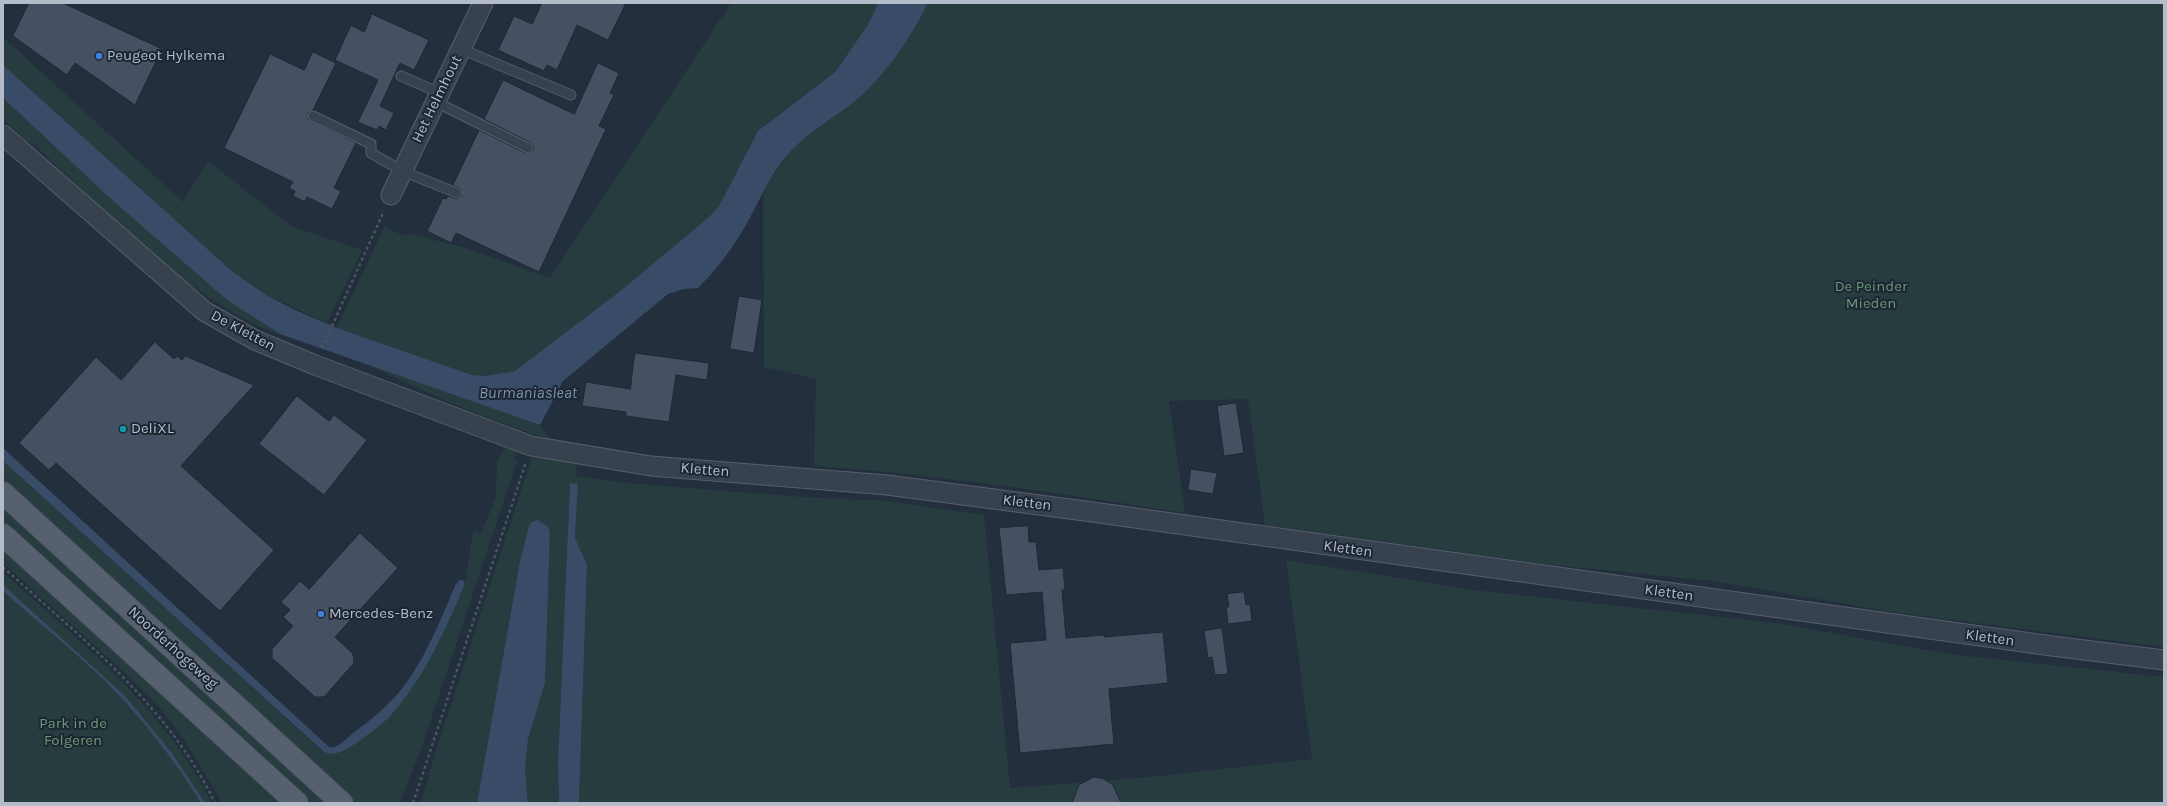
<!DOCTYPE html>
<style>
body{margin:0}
#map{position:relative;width:2167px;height:806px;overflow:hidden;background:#242f3e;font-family:Karla,sans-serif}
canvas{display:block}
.frame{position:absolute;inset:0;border:4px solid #b4bcc9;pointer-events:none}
</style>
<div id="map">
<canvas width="2167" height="806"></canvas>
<div class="frame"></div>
</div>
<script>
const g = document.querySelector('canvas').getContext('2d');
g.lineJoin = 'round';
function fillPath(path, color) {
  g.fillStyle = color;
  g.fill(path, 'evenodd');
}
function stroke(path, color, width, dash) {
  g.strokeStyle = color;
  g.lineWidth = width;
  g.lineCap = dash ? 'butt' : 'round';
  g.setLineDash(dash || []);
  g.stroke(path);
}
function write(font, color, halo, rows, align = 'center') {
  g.font = font + ' Karla,sans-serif';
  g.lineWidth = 4;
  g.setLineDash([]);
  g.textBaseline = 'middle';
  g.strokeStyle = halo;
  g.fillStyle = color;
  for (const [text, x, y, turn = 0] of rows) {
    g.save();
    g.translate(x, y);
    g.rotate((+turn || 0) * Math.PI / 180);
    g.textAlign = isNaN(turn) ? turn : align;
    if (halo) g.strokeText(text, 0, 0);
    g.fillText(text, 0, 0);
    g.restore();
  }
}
fillPath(new Path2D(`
 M731,3H878L868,25L835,72L758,131L719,206L709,217L624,288L515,371L485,376L472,375L337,328L384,227L405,236L411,234L462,247L550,278Z
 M928,3H2164V647L1898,613L1713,581L1543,564L1265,525L1248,399L1169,401L1185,513C1062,494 938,474 814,466L816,379L764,367L763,192C774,172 786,154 804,139C820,126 839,115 855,101C885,73 910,39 928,3Z
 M3,37L183,202L208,161L291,226L362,250L327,323L266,295L233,272L3,65Z
 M3,98L111,199L227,300L280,334C260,329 244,319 226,308C155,266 98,204 38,148L22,137L3,119Z
 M364,363L540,425L552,440C487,420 424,392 364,363Z
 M506,446L518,450L514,459L517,461L424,740L400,803H357L3,480V461L323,752L344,750L354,744L392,714L411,690L451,616L465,584L473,530L481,533L496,497L497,461Z
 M538,455L577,461L575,476L626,483L803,497L887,501L984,515L1010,788L1150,777L1312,759L1286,560L1473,590L1776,623L1948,654L2164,677V803H579L587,565L575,538L578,484H570L558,761L559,803H528L525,769L528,739L545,683L550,531L529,526L520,561L477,803H421L438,744L531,460Z
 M3,507L329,803H312L3,522Z
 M3,548L283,803H222L184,739L158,706L122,670L3,563Z
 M3,572C80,642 165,708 212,803H3Z`), '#263c3f');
fillPath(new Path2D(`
 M878,3H928C910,39 885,76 854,102C830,121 802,136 783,160C768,179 759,202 747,223C734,247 717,269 698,288L684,289L668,294L563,381L540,425L280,334L227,300L111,199L3,98V65L233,272L266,295L295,310L337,328L472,375L485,376L515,371L624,288L709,217L719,206L758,131L835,72L868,25Z
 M3,448L329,747C338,749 346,739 352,734C369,721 386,708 400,691C423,664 441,619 455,586L459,580H463L465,584C446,628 425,677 392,714C383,724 371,732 359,741C349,748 337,757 324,752L3,461Z
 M570,483L578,484L575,538L587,565L579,803H559L558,761Z
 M538,520L547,526L550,531L545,683L528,739L525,769L528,803H477L520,561L529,526L532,522Z
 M3,585L125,696L171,752L205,803H201C176,763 147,724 114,690C80,655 40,624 3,591Z`), '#394c67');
const building = new Path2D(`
 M29,3H63L162,49L135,105L75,63L67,75L13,36Z
 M542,3H626L608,40L577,25L557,70L547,65L544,71L498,50L514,16L532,24Z
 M372,14L429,40L414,70L400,63L380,106L394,113L386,130L379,126L377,130L358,122L378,80L335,60L351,25L364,32Z
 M313,52L336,63L313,110L308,113V119L356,143L334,188L341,191L332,209L307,197L305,202L293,196L295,191L289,188L293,182L224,148L270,54L304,70Z
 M598,63L619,73L610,93L614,95L599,126L606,129L539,272L456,233L451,243L427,231L443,198L446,199L448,196L457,199L462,196L461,189L453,185L479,130L525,153L533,151L534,147L531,143L484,119L503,80L574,114Z
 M739,296L762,300L754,353L730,349Z
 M155,342L174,359L177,356L182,360L185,356L254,385L181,466L274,550L220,611L56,463L49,470L19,443L96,357L121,380Z
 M635,353L709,363L707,380L676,375L669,422L626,416V412L582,406L586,382L630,389Z
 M297,396L329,421L334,415L367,440L324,495L259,444Z
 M1236,403L1244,453L1224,456L1217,406Z
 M1191,469L1217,473L1213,494L1188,490Z
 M1028,526L1029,542H1036L1039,570L1063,568L1065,590H1062L1066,638L1104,635V637L1163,632L1168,683L1109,689L1114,744L1020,753L1010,643L1046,640L1042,592L1006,595L999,528Z
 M360,533L398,568L335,637L353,654L354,663L324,697H315L272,658V649L293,626L283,617L290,610L281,602L300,581L309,589Z
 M1244,592L1246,605L1250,604L1252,621L1228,624L1226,607H1229L1227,594Z
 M1222,628L1228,674L1215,675L1212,657L1208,658L1204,631Z
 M1094,777L1104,779L1113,785L1121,803H1072L1079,785Z`);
fillPath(building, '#455162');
stroke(building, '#1f2835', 1);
const service = new Path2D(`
 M461,49L571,95
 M401,76L440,93
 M436,102L528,148
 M313,116L371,144V153L402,171L457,193`);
const minor = new Path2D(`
 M3,135L204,311L255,340L315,365L531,446L651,466L887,485L1085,511L2052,646L2164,660
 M391,195L483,3`);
const primary = new Path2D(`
 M3,493L342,803
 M3,535L297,803`);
stroke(service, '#565f6c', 11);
stroke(minor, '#565f6c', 21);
stroke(primary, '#414a57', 24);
stroke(new Path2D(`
 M322,348L384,211
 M3,567C82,639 168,705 215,803
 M413,803L526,462`), '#44595c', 2.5, [3, 3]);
stroke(service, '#38414e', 9);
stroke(minor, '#38414e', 19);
stroke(primary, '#56606e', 22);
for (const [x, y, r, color] of [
 [99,56,4,"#3f7fe0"],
 [123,429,4,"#0f9aa8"],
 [321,614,4,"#3f7fe0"]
]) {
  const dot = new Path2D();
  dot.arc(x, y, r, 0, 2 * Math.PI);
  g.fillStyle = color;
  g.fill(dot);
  stroke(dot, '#1d2633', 1.5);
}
write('15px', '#b4bcc9', '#1d2633', [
 ["Peugeot Hylkema",107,56],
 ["DeliXL",131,429],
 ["Mercedes-Benz",329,614]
], 'left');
write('15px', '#b4bcc9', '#1d2633', [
 ["Het Helmhout",437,99,-64],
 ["De Kletten",243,331,28],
 ["Kletten",705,470,5],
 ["Kletten",1027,503,7],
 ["Kletten",1348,549,8],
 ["Kletten",1669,593,8],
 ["Kletten",1990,638,8],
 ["Noorderhogeweg",173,648,42]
]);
write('15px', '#6b9a76', '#1d2633', [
 ["De Peinder",1871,287],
 ["Mieden",1871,304],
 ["Park in de",73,724],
 ["Folgeren",73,741]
]);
write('italic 16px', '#7c92b1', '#1d2633', [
 ["Burmaniasleat",528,393]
]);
</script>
